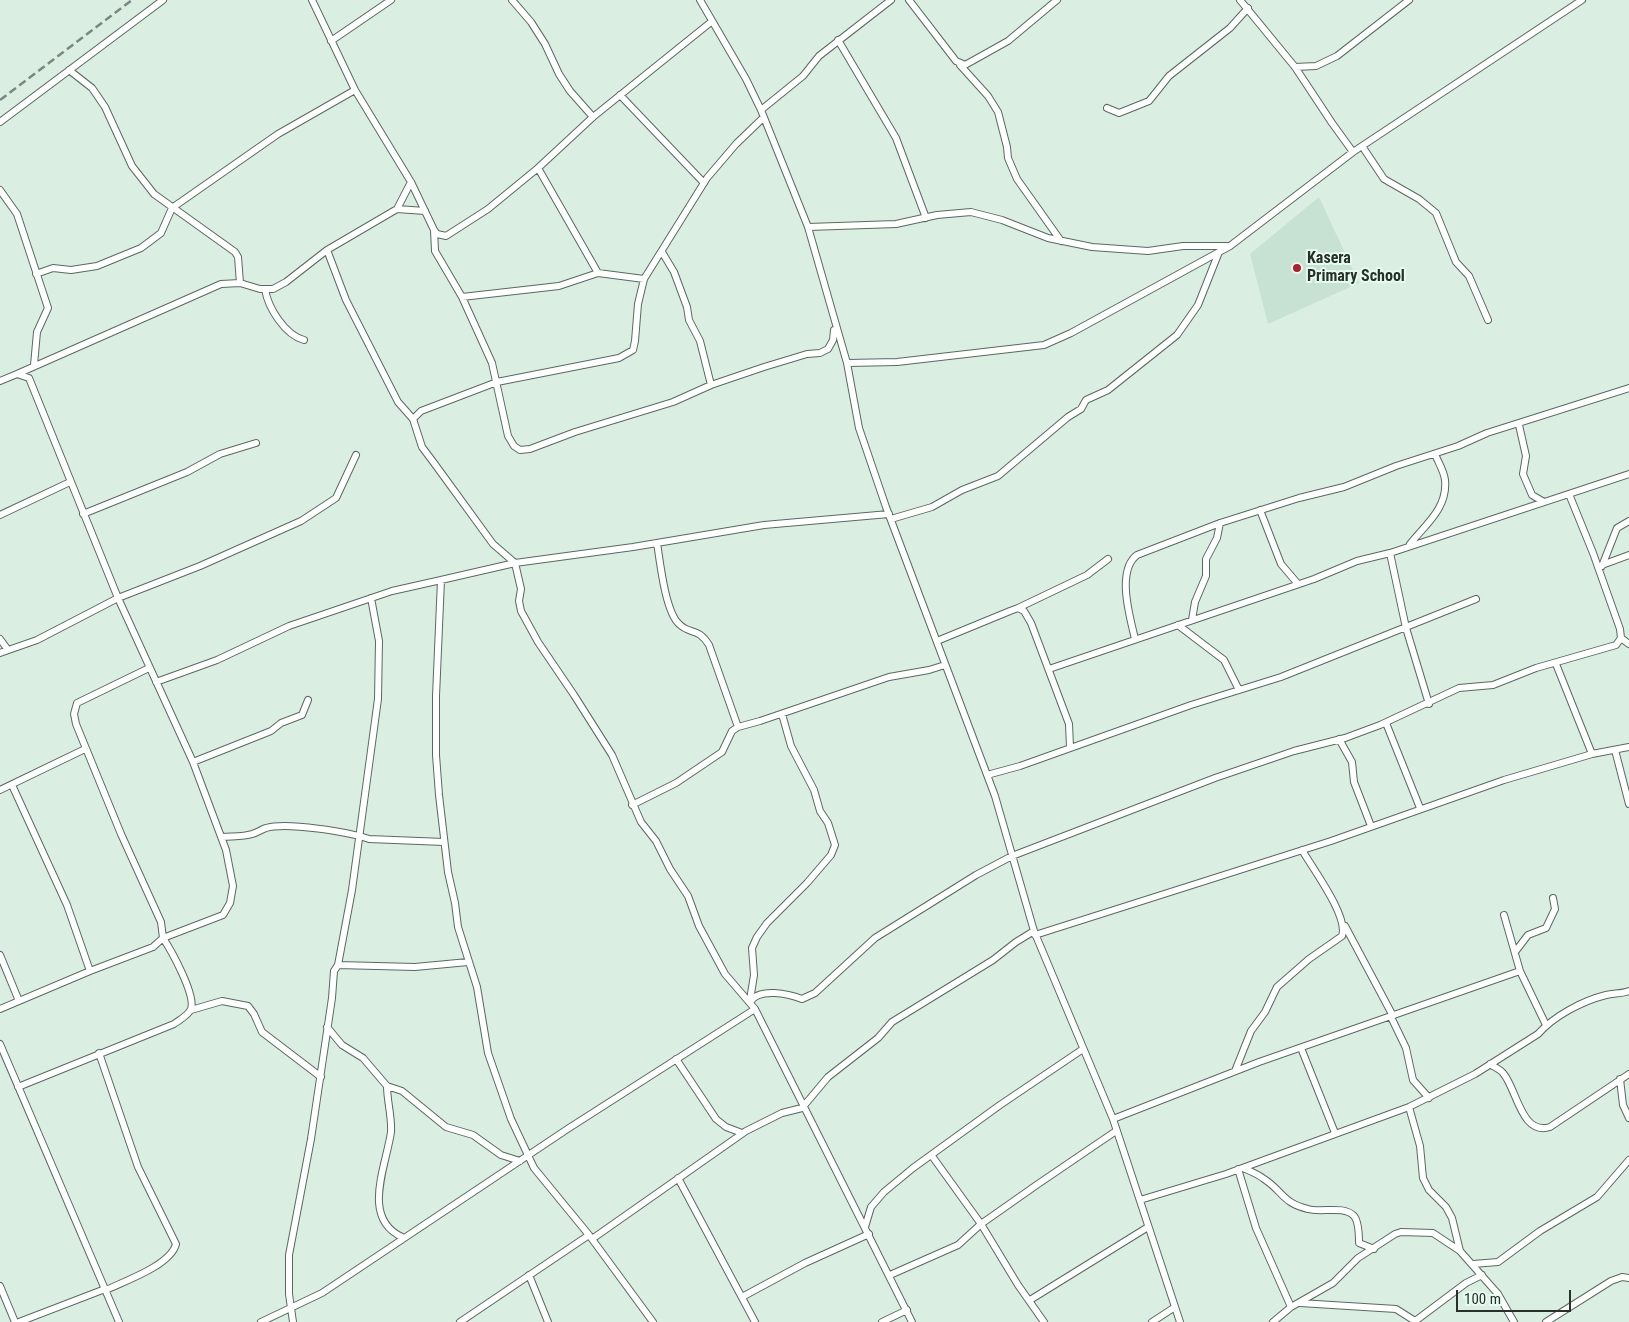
<!DOCTYPE html>
<style>
body{margin:0}
#map{position:relative;width:1629px;height:1322px;overflow:hidden;background:#daefe2;font-family:"Roboto Condensed",sans-serif}
canvas{display:block}
.scale{position:absolute;left:1456px;top:1290px;width:115px;height:22px;box-sizing:border-box;border:2px solid #28302b;border-top:0;padding-left:6px;font-size:15px;line-height:18px;white-space:nowrap;color:#28302b;-webkit-text-stroke:4px #e7fcf0;paint-order:stroke}
</style>
<div id="map">
<canvas width="1629" height="1322"></canvas>
<div class="scale">100 m</div>
</div>
<script>
const g = document.querySelector('canvas').getContext('2d');
g.lineJoin = 'round';
function fillPath(path, color) {
  g.fillStyle = color;
  g.fill(path, 'evenodd');
}
function stroke(path, color, width, dash) {
  g.strokeStyle = color;
  g.lineWidth = width;
  g.lineCap = dash ? 'butt' : 'round';
  g.setLineDash(dash || []);
  g.stroke(path);
}
function write(font, color, halo, rows, align = 'center') {
  g.font = font + ' "Roboto Condensed",sans-serif';
  g.lineWidth = 4;
  g.setLineDash([]);
  g.textBaseline = 'middle';
  g.strokeStyle = halo;
  g.fillStyle = color;
  for (const [text, x, y, turn = 0] of rows) {
    g.save();
    g.translate(x, y);
    g.rotate((+turn || 0) * Math.PI / 180);
    g.textAlign = isNaN(turn) ? turn : align;
    if (halo) g.strokeText(text, 0, 0);
    g.fillText(text, 0, 0);
    g.restore();
  }
}
fillPath(new Path2D(`
 M1319,197L1359,283L1268,324L1250,254Z`), '#c7e2d3');
const minor = new Path2D(`
 M312,0L355,90L411,182L434,230L437,234L446,236L488,209L538,168L593,117L711,22
 M512,0L531,22L545,44L559,74L570,91L593,117
 M700,0L746,79L761,110L808,227L847,363L859,428L886,507L995,796L1034,931L1113,1119L1180,1322
 M909,0L956,61L965,65L1008,41L1057,0
 M1240,0L1295,67L1332,123L1353,152
 M838,40L896,138L926,218
 M331,41L391,0
 M960,65L988,96L998,112L1007,147L1008,158L1017,179L1061,241
 M1295,67L1316,66L1337,56L1409,0
 M69,70L92,88L105,107L132,166L154,194L235,252L238,257L240,283
 M620,95L704,183
 M1107,108L1119,113L1149,101L1169,76L1230,28L1248,8
 M761,110L803,76L819,56L891,0
 M763,118L736,144L707,178L644,279L638,304L635,341L633,350L619,358L497,382L421,411L413,419L422,447L434,463L493,544L515,563L521,589L519,601L521,611L538,642L574,695L612,755L641,822L656,841L670,869L688,896L699,926L725,974L755,1009L912,1322
 M0,122L163,0
 M1362,146L1384,179L1419,199L1436,213L1456,262L1469,276L1488,320
 M538,168L598,273L644,279
 M0,190L17,214L48,308L37,332L34,365
 M397,209L411,182
 M808,227L896,224L937,215L971,212L1002,220L1048,238L1092,247L1148,251L1183,246H1228
 M434,230L435,251L462,297L492,363L508,436L514,446L520,450L530,449L575,432L673,402L711,385L764,367L807,354L820,353L828,349L833,340L834,330
 M327,250L346,300L398,402L413,419
 M662,252L674,272L687,307L689,320L700,341L711,385
 M36,274L53,268L71,270L97,266L141,248L161,233L172,208L278,134L355,90
 M265,289C268,308 285,335 304,340
 M462,297L559,286L598,273
 M847,363L897,362L1044,345L1071,333L1230,246L1353,152L1582,0
 M17,374L221,284L240,283L260,289H273L286,282L327,250L397,209L425,211
 M0,381L17,374L29,378L118,598L193,762L226,850L233,886L230,903L223,915L163,938C171,950 196,995 191,1009C188,1016 179,1020 174,1024L18,1087
 M1519,425L1526,456L1523,474L1532,495L1544,502
 M1260,510L1281,564L1298,584
 M83,514L187,472L220,454L256,443
 M0,515L70,482
 M891,519L932,507L962,490L998,476L1068,417L1081,409L1086,400L1108,390L1177,335L1198,305L1219,252
 M657,543C660,561 665,611 679,624C690,635 698,627 709,645L738,727
 M1410,544C1425,525 1448,508 1445,480C1444,471 1438,462 1435,454
 M1390,553L1406,628L1429,704
 M1602,565L1629,555
 M1602,566L1617,528L1629,521
 M441,580L436,696V755L439,795L448,872L455,903L458,927L477,987L488,1053L511,1119L534,1168L589,1235L653,1322
 M1018,608L1087,575L1108,559
 M1192,620L1195,602L1206,576V559L1217,538L1220,523
 M1178,625L1224,660L1239,690
 M1621,638L1629,644
 M0,639L8,650
 M1135,639C1130,617 1116,571 1137,555L1220,523L1299,498L1344,487L1396,466L1458,446L1487,433L1629,388
 M937,641L1010,611L1018,608L1024,611L1031,623L1069,724L1070,747
 M0,653L37,640L118,598L200,566L301,521L336,498L356,455
 M1556,664L1592,754
 M1049,669L1314,579L1357,561L1390,553L1629,474
 M156,682L217,660L289,626L392,591L441,580L515,563L633,547L764,525L889,514
 M1386,723L1420,808
 M1339,739L1352,762L1354,782L1371,826
 M1615,750L1629,804
 M193,762L271,731L281,723L302,715L308,700
 M987,775L1020,766L1191,705L1281,677L1476,599
 M12,785L67,905L90,971
 M0,790L85,749
 M632,805L676,783L722,752L732,731L738,727L760,721L889,677L929,670L945,665
 M222,837C232,836 243,837 252,834C257,833 262,829 266,828C287,822 349,832 369,839L444,842
 M1504,915L1520,971L1546,1025
 M1345,926L1393,1016
 M1035,935L1331,841L1504,780L1592,754L1629,747
 M1515,952L1528,935L1546,928L1555,909L1553,898
 M0,955L19,1001
 M338,965L352,890L378,699L379,641L371,598
 M750,1000L754,975L752,948L757,937L767,923L807,883L831,855L835,845L828,823L820,811L814,790L791,746L782,714
 M750,1002C759,987 789,994 802,999L815,993L875,938L976,875L1012,856L1215,778L1294,751L1345,738L1380,725L1459,688L1493,685L1536,668L1616,645L1621,638L1620,629L1593,553L1569,494
 M0,1009L90,971L153,947L163,938L161,922L121,834L76,724L74,714L77,703L149,668
 M191,1010L222,1001L248,1006L254,1014L262,1032L321,1077
 M1391,1017L1406,1048L1413,1080L1429,1098
 M327,1027L342,1045L363,1058L387,1086L402,1091L446,1127L473,1135L501,1155L520,1161
 M0,1044L119,1322
 M1301,1048L1335,1133
 M99,1053L138,1167L176,1244C171,1265 125,1281 106,1290
 M676,1059L716,1119L726,1127L742,1133
 M1490,1064C1494,1067 1500,1069 1503,1073C1517,1089 1521,1136 1550,1127L1629,1074
 M1235,1071L1251,1031L1265,1012L1277,987L1309,959L1342,936C1349,917 1313,869 1302,850
 M1620,1079L1623,1105L1629,1118
 M387,1086C387,1101 392,1117 391,1132C386,1167 361,1218 402,1237
 M1409,1107L1420,1146L1423,1178L1429,1190L1446,1207L1452,1218L1460,1251L1498,1294L1514,1322
 M1113,1119L1259,1062L1520,971
 M932,1156L981,1224L1018,1285L1044,1322
 M1243,1168C1250,1171 1258,1174 1264,1179C1283,1191 1282,1203 1308,1209C1321,1213 1344,1205 1354,1216C1359,1222 1359,1235 1359,1243L1374,1249
 M1238,1169L1256,1228L1291,1307
 M678,1178L755,1322
 M1140,1200L1226,1174L1409,1107L1475,1074L1538,1034C1554,1016 1582,1001 1606,995C1614,993 1621,994 1629,991
 M865,1227L871,1207L884,1192L913,1168L1000,1105L1083,1049
 M592,1239L746,1131L782,1113L802,1108L828,1077L878,1038L892,1022L993,960L1016,942L1034,931
 M1473,1264L1498,1262L1540,1231L1597,1197L1629,1160
 M529,1275L548,1322
 M890,1275L958,1245L981,1224L1038,1184L1116,1131
 M0,1286L15,1322
 M742,1297L805,1263L869,1234
 M1030,1300L1148,1227
 M1300,1303L1396,1309L1415,1321
 M19,1322L105,1289
 M261,1322L322,1293L569,1128L755,1009
 M293,1322L289,1294V1255L311,1139L332,998L334,971L338,965L415,967L468,962
 M460,1322L589,1235
 M882,1322L907,1310
 M1152,1322L1175,1307
 M1273,1322L1291,1307L1333,1283L1358,1258L1395,1234L1401,1232L1433,1233L1460,1251
 M1414,1322L1466,1283L1482,1275
 M1546,1322L1611,1281L1622,1277L1629,1278`);
stroke(minor, '#586a60', 8);
stroke(minor, '#fff', 6);
stroke(new Path2D(`
 M0,100L132,0`), '#7a887f', 2.5, [8, 4]);
for (const [x, y, r, color] of [
 [1297,268,5,"#b11f2a"]
]) {
  const dot = new Path2D();
  dot.arc(x, y, r, 0, 2 * Math.PI);
  g.fillStyle = color;
  g.fill(dot);
  stroke(dot, '#e7fcf0', 2);
}
write('bold 16px', '#28302b', '#e7fcf0', [
 ["Kasera",1307,259],
 ["Primary School",1307,277]
], 'left');
</script>
